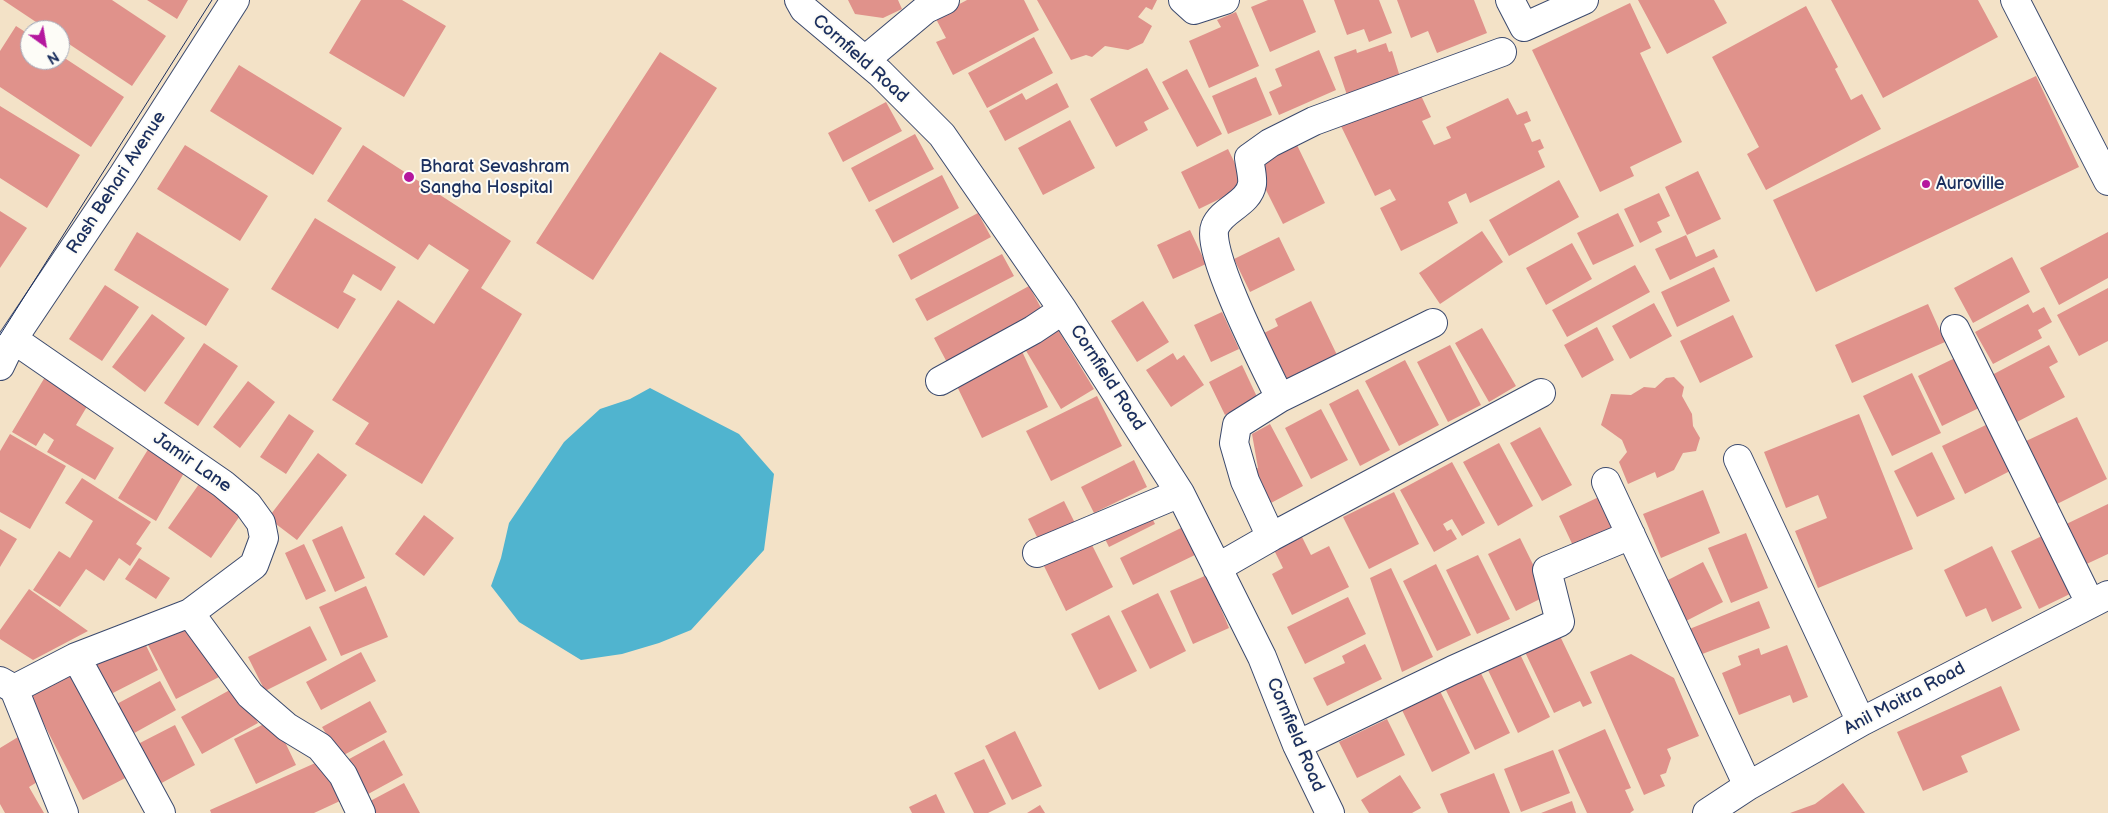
<!DOCTYPE html>
<style>
body{margin:0}
#map{position:relative;width:2108px;height:813px;overflow:hidden;background:#f3e2c7;font-family:"Balsamiq Sans",sans-serif}
canvas{display:block}
.north{position:absolute;left:20px;top:20px;width:50px;height:50px;box-sizing:border-box;background:#fdfcf7;border:1px solid #a3aaba;border-radius:50%;rotate:148deg;font-size:14px;font-weight:700;line-height:20px;text-align:center;color:#1b2f5e}
.north::after{content:'';display:block;margin:auto;width:18px;height:22px;background:#b5179e;clip-path:polygon(50% 0,100% 100%,50% 72%,0 100%)}
</style>
<div id="map">
<canvas width="2108" height="813"></canvas>
<div class="north">N</div>
</div>
<script>
const g = document.querySelector('canvas').getContext('2d');
g.lineJoin = 'round';
function fillPath(path, color) {
  g.fillStyle = color;
  g.fill(path, 'evenodd');
}
function stroke(path, color, width, dash) {
  g.strokeStyle = color;
  g.lineWidth = width;
  g.lineCap = dash ? 'butt' : 'round';
  g.setLineDash(dash || []);
  g.stroke(path);
}
function write(font, color, halo, rows, align = 'center') {
  g.font = font + ' "Balsamiq Sans",sans-serif';
  g.lineWidth = 4;
  g.setLineDash([]);
  g.textBaseline = 'middle';
  g.strokeStyle = halo;
  g.fillStyle = color;
  for (const [text, x, y, turn = 0] of rows) {
    g.save();
    g.translate(x, y);
    g.rotate((+turn || 0) * Math.PI / 180);
    g.textAlign = isNaN(turn) ? turn : align;
    if (halo) g.strokeText(text, 0, 0);
    g.fillText(text, 0, 0);
    g.restore();
  }
}
fillPath(new Path2D(`
 M650,388L739,434L774,474L764,550L691,630L659,643L622,654L581,660L519,622L491,586L501,558L509,523L564,442L600,409L630,399Z`), '#50b4cf');
fillPath(new Path2D(`
 M3,0H112L166,36L132,86L60,38V30H48Z
 M147,0H188L177,19Z
 M361,0H402L446,26L404,97L329,53Z
 M848,0H898L902,9L883,18L855,14Z
 M967,0H1024L1039,30L953,75L936,42L946,38L935,17Z
 M1037,0H1157L1152,10L1146,7L1138,17L1152,26L1143,43L1128,50L1105,46L1092,57L1086,55L1071,60Z
 M1268,0H1303L1316,32L1270,52L1251,7Z
 M1334,0H1379L1392,33L1369,42L1364,29L1347,35Z
 M1397,0H1474L1487,33L1437,53L1428,31L1411,38Z
 M1638,0H1714L1727,23L1667,54Z
 M1831,0H1978L1998,37L1883,98Z
 M1630,3L1651,48L1640,53L1682,142L1630,167L1634,176L1600,192L1532,50Z
 M1806,6L1838,67L1835,69L1851,100L1862,94L1881,129L1766,190L1747,154L1759,147L1712,57Z
 M1236,12L1259,66L1209,88L1189,41L1221,27L1217,20Z
 M16,26L30,35V60H60V55L124,97L91,147L0,87V51Z
 M1034,37L1053,73L987,108L968,73Z
 M1386,43L1389,52L1392,51L1400,77L1347,95L1334,57L1356,49L1357,53Z
 M1319,50L1336,90L1279,115L1269,92L1282,86L1275,69Z
 M660,52L717,88L593,280L536,243Z
 M239,65L342,128L313,175L210,111Z
 M1147,68L1169,109L1144,122L1148,130L1116,147L1090,99Z
 M1187,69L1222,134L1197,147L1162,82Z
 M2036,76L2079,167L1816,292L1773,200Z
 M1256,77L1272,115L1228,134L1212,96Z
 M1057,83L1069,107L1005,141L989,111L1022,93L1026,100Z
 M1418,89L1431,117L1422,121L1434,145L1451,138L1446,127L1508,98L1517,115L1527,111L1531,121L1524,124L1532,142L1540,139L1544,148L1538,151L1545,167L1470,203L1466,193L1448,202L1458,223L1401,251L1380,208L1396,200L1390,189L1375,196L1341,126Z
 M886,102L902,131L843,162L828,133Z
 M0,106L80,155L47,208L0,178Z
 M1070,120L1095,168L1043,195L1018,148Z
 M915,134L934,169L869,202L851,168Z
 M185,145L268,196L240,241L157,189Z
 M363,145L511,241L481,288L522,314L422,484L355,444L369,423L332,400L398,300L434,324L469,270L429,244L418,260L327,201Z
 M1297,145L1325,203L1283,224L1254,166Z
 M1228,149L1246,186L1199,209L1181,172Z
 M1698,171L1721,219L1687,235L1665,187Z
 M942,175L959,208L893,243L875,210Z
 M1559,180L1579,217L1509,256L1489,220Z
 M1659,193L1670,216L1657,222L1662,232L1640,243L1624,209Z
 M0,211L27,228L0,268Z
 M978,213L991,237L911,280L898,255Z
 M1618,213L1634,246L1593,265L1577,233Z
 M315,218L396,267L381,291L353,274L343,292L356,299L338,329L271,289Z
 M1190,230L1206,264L1173,279L1157,245Z
 M1482,231L1503,262L1440,304L1419,273Z
 M137,232L229,289L206,326L114,270Z
 M2108,232V278L2059,305L2040,268Z
 M1686,235L1696,257L1714,249L1718,257L1670,280L1655,249Z
 M1279,237L1295,270L1250,292L1234,259Z
 M1572,243L1592,279L1546,305L1526,268Z
 M1002,254L1014,276L927,321L915,299Z
 M2012,257L2030,292L1973,323L1954,288Z
 M1635,265L1650,292L1567,337L1552,310Z
 M1714,267L1730,301L1677,327L1661,292Z
 M105,285L139,307L102,361L69,339Z
 M1029,286L1045,315L950,368L934,338Z
 M2108,288V341L2079,356L2057,315Z
 M1143,301L1169,342L1137,362L1111,321Z
 M1311,301L1337,355L1287,379L1264,333L1278,326L1275,319Z
 M1654,303L1672,336L1630,359L1612,326Z
 M1928,304L1945,342L1852,383L1835,345Z
 M2028,304L2033,313L2044,307L2052,322L2038,330L2042,338L1993,364L1975,332Z
 M1222,312L1239,349L1211,362L1194,325Z
 M152,314L185,338L145,392L112,367Z
 M1733,315L1753,357L1700,383L1680,341Z
 M1597,327L1614,360L1582,378L1564,345Z
 M1057,328L1094,389L1061,409L1025,349Z
 M1482,328L1516,386L1489,402L1455,343Z
 M204,343L238,366L198,426L164,403Z
 M1450,345L1481,405L1448,422L1417,362Z
 M2049,345L2058,362L2049,367L2065,397L2013,424L1988,377Z
 M1020,347L1048,407L982,438L953,378Z
 M1173,353L1177,360L1184,355L1204,385L1171,407L1146,370Z
 M1957,357L1981,407L1942,426L1918,376Z
 M1405,360L1439,425L1399,446L1365,381Z
 M1242,365L1258,399L1225,415L1209,382Z
 M48,372L92,398L76,425L114,448L95,480L47,452L54,440L44,433L36,446L12,432Z
 M1912,373L1941,433L1892,456L1863,396Z
 M1674,377L1684,387L1682,396L1692,414L1693,426L1700,438L1696,451L1683,453L1674,470L1657,478L1655,472L1628,484L1619,462L1627,452L1622,440L1601,425L1611,394L1631,395L1644,387L1655,388L1666,378Z
 M248,381L275,402L240,448L213,427Z
 M1358,389L1390,450L1360,466L1329,404Z
 M1097,396L1122,446L1051,481L1026,431Z
 M1321,409L1348,460L1311,479L1285,428Z
 M289,414L314,431L286,474L260,457Z
 M1859,414L1913,549L1818,588L1795,531L1827,518L1818,495L1786,508L1764,452Z
 M2077,417L2107,479L2055,505L2024,442Z
 M1270,424L1303,486L1269,504L1252,471L1258,468L1252,434Z
 M1988,424L2010,471L1965,494L1942,446Z
 M1540,427L1572,485L1542,501L1510,443Z
 M10,434L66,466L30,529L0,512V451Z
 M152,443L188,466L156,521L118,498Z
 M1499,443L1533,506L1498,526L1463,462Z
 M1932,452L1955,499L1917,517L1894,471Z
 M318,453L347,475L297,540L268,518Z
 M1134,460L1147,487L1094,513L1081,487Z
 M1452,462L1485,523L1462,536L1452,519L1443,524L1447,531L1451,529L1457,539L1434,552L1400,490Z
 M204,477L246,507L211,558L168,528Z
 M82,478L151,522L136,544L142,548L130,566L119,558L104,581L86,569L60,607L33,590L59,551L70,558L93,521L65,503Z
 M1703,490L1720,533L1661,558L1643,514Z
 M1394,492L1419,544L1369,569L1343,517Z
 M1603,495L1620,531L1576,552L1559,516Z
 M1141,496L1155,524L1109,547L1095,519Z
 M1064,501L1079,531L1043,549L1028,519Z
 M2108,504V554L2078,568L2058,528Z
 M424,515L454,538L424,576L395,554Z
 M342,526L365,578L335,592L312,540Z
 M1185,526L1199,553L1133,585L1120,558Z
 M0,529L17,539L0,567Z
 M1746,533L1768,588L1731,603L1708,548Z
 M2048,533L2076,591L2039,609L2011,551Z
 M1301,535L1311,555L1329,546L1349,587L1292,615L1272,574L1283,568L1273,548Z
 M1520,538L1548,595L1516,611L1488,554Z
 M1091,543L1113,587L1066,611L1044,566Z
 M304,544L326,591L306,600L285,553Z
 M1992,546L2022,608L1992,622L1986,608L1966,617L1944,570Z
 M1478,555L1510,619L1477,634L1446,570Z
 M139,558L170,578L156,599L125,579Z
 M1703,562L1723,602L1686,621L1666,581Z
 M1436,564L1471,635L1437,651L1403,581Z
 M1391,568L1433,657L1402,672L1370,578Z
 M1207,575L1229,628L1193,644L1170,591Z
 M366,586L388,637L341,656L319,607Z
 M29,589L88,631L33,660L0,639V630Z
 M1158,593L1186,651L1150,669L1121,611Z
 M1348,597L1366,634L1305,664L1287,627Z
 M1759,601L1770,628L1697,656L1687,630Z
 M1109,615L1137,671L1099,690L1071,634Z
 M183,626L221,676L176,699L146,641Z
 M310,626L327,660L265,691L248,657Z
 M140,633L158,670L107,696L89,659Z
 M1560,636L1592,703L1583,707L1580,701L1554,713L1525,652Z
 M1365,644L1382,679L1327,706L1313,678L1345,663L1342,656Z
 M1787,645L1808,697L1793,703L1790,695L1739,715L1722,673L1741,665L1738,656L1759,648L1761,655Z
 M361,652L376,681L321,710L306,682Z
 M1519,652L1550,717L1518,733L1487,668Z
 M1631,654L1674,678L1699,736L1667,749L1671,758L1666,773L1660,775L1665,786L1644,795L1590,672Z
 M1478,667L1510,733L1475,750L1443,684Z
 M76,668L131,775L83,800L28,693Z
 M160,681L176,710L127,737L111,707Z
 M237,686L258,723L202,754L181,717Z
 M2001,686L2020,730L1961,756L1968,772L1923,791L1897,732Z
 M1440,691L1470,753L1432,772L1402,710Z
 M370,701L387,732L340,757L322,727Z
 M274,719L296,765L256,784L234,739Z
 M1387,719L1405,755L1357,778L1339,742Z
 M175,725L195,765L156,786L136,745Z
 M1605,729L1631,788L1625,790L1634,810L1630,813H1587L1558,750Z
 M1015,731L1042,786L1012,800L985,746Z
 M23,734L47,776L29,787L44,813H5L0,804V748Z
 M384,740L403,775L359,799L340,764Z
 M1553,750L1570,793L1521,812L1504,769Z
 M984,759L1006,804L988,813H974L954,773Z
 M322,760L340,801L314,813H211L210,810Z
 M1494,773L1510,813H1448L1440,794Z
 M1400,775L1421,808L1412,813H1369L1361,800Z
 M404,783L420,813H362L359,807Z
 M1843,783L1865,813H1790L1815,804Z
 M936,794L945,813H912L909,807Z
 M1572,801L1576,813H1541Z
 M1040,805L1045,813H1027Z`), '#e0928b');
const minor = new Path2D(`
 M799,0L804,9L880,73L942,135L1063,310L1180,493L1262,657L1297,745L1330,813
 M1183,0L1194,10L1225,0
 M1510,0L1524,27L1584,0
 M2015,0L2108,181
 M865,60L926,9L945,0
 M1955,329L2090,603
 M13,339L223,484L248,505L261,523L264,538L254,565L190,613L250,695L287,727L320,747L343,775L361,813
 M0,366L13,339L123,175L235,0
 M940,381L1033,330L1063,310
 M1280,398C1267,371 1205,251 1215,227C1222,209 1249,204 1252,184C1253,177 1250,166 1249,158L1270,143L1314,121L1502,52
 M1738,459L1861,722
 M1606,482L1748,786
 M1271,537L1541,393
 M1037,553L1180,493
 M1217,568L1271,537L1245,481L1234,443L1237,425L1280,398L1433,323
 M76,657L161,813
 M0,681L14,689L76,657L190,613
 M14,689L64,813
 M1297,745L1453,670L1560,622L1547,570L1631,535
 M1707,813L1748,786L1861,722L2108,595`);
stroke(minor, '#3b4a6e', 30);
stroke(minor, '#fff', 28);
stroke(new Path2D(`
 M0,335L212,0`), '#1b2f5e', 1);
for (const [x, y, r, color] of [
 [409,177,6,"#b5179e"],
 [1926,184,5,"#b5179e"]
]) {
  const dot = new Path2D();
  dot.arc(x, y, r, 0, 2 * Math.PI);
  g.fillStyle = color;
  g.fill(dot);
  stroke(dot, '#fdfcf7', 2);
}
write('18px', '#1b2f5e', '#fdfcf7', [
 ["Cornfield Road",860,59,42],
 ["Rash Behari Avenue",117,183,-57],
 ["Cornfield Road",1107,378,57],
 ["Jamir Lane",192,463,35],
 ["Anil Moitra Road",1905,699,-28],
 ["Cornfield Road",1295,735,67]
]);
write('18px', '#1b2f5e', '#fdfcf7', [
 ["Bharat Sevashram",420,167],
 ["Sangha Hospital",420,188],
 ["Auroville",1936,184]
], 'left');
</script>
